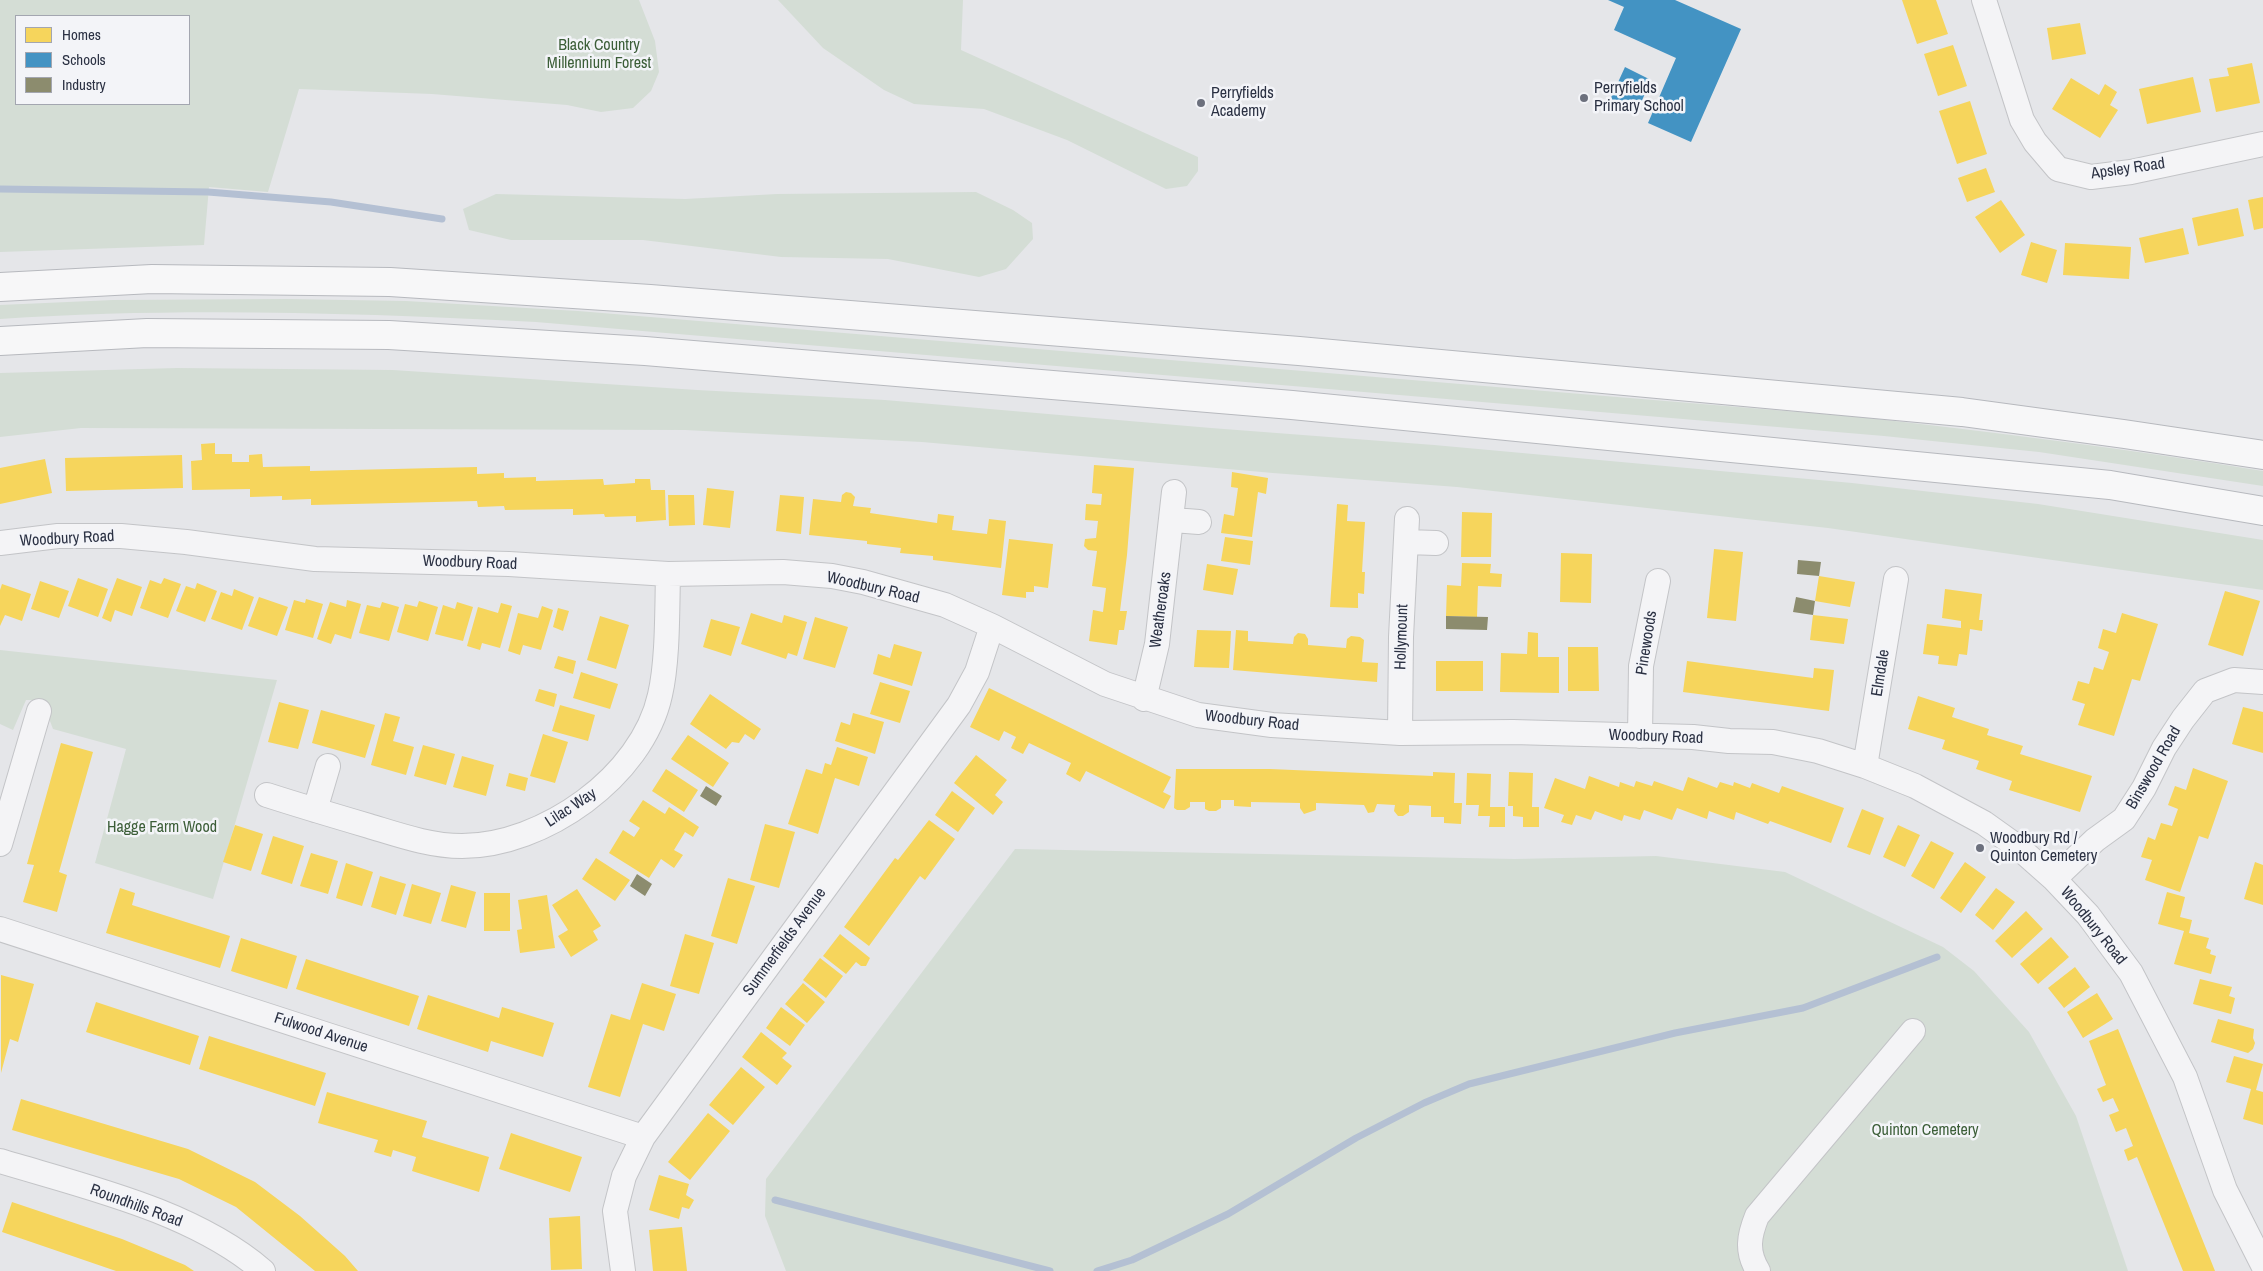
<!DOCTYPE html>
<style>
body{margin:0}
#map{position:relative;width:2263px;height:1271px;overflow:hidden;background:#e5e6e9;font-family:"Archivo Narrow",sans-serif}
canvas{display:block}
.legend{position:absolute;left:15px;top:15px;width:175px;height:90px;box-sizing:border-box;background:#f3f4f8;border:1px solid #a3a6b0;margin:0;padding:6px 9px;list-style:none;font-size:15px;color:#2b3143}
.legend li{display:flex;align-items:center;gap:10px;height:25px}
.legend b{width:25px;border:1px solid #a3a6b0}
</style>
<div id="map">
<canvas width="2263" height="1271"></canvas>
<ul class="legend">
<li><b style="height:14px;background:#f6d55c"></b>Homes</li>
<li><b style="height:14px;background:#4393c3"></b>Schools</li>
<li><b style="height:14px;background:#8c8c6e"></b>Industry</li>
</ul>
</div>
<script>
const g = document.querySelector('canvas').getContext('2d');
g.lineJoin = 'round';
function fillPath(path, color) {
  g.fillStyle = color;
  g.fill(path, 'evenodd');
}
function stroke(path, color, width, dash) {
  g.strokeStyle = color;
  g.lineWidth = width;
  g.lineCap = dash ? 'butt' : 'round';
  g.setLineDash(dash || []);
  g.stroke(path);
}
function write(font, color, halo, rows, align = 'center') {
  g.font = font + ' "Archivo Narrow",sans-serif';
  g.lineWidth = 5;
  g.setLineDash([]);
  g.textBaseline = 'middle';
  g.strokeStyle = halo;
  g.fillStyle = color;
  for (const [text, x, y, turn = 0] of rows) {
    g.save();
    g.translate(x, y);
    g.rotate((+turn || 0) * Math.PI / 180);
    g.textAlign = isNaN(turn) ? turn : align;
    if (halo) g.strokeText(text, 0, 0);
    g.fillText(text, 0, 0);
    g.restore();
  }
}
fillPath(new Path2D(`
 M0,0H639L655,41L659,72L651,91L633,108L601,112L567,105L432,94L299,89L268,192L209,187L204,245L0,252ZM16,16H189V104H16Z
 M778,0H963L961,50L1198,157V171L1187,186L1166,189L1067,140L984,109L914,104L884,90L823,48Z
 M976,192L1013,210L1032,223L1033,239L1006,269L979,277L888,259L781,257L643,240H511L469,230L463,209L496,194L685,199L777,194Z
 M287,299L406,301L578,311L1859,417C1995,432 2129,449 2263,471V486L2039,452L1884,436L536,322C358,313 178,307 0,319V305L113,300Z
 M177,368L393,370L697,390L885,400L1211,428L1434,445L1852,483L2038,504L2263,540V590L1828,528L1457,487L1273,473L922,442L685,430L81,428L0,437V373Z
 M0,650L277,680L213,899L95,863L126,749L53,729L42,700H26L13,730L0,724Z
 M1015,849L1515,859L1656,856L1785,872L1943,947L1974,971L2029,1032L2076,1116L2128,1271H786L765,1216L766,1179Z`), '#d4ddd5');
fillPath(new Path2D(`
 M1902,0H1936L1948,34L1917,44Z
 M2080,23L2086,54L2052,60L2047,28Z
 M1953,45L1967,86L1938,96L1924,54Z
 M2252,63L2260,103L2216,112L2209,79L2229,76L2227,68Z
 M2193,77L2201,112L2147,124L2139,89Z
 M2071,78L2099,95L2105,84L2117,92L2110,105L2118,110L2100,138L2052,109Z
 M1970,101L1987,154L1957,164L1939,111Z
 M1986,168L1995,192L1967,202L1958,178Z
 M2263,197V228L2254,230L2248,200Z
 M2001,200L2025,235L2000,253L1975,217Z
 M2238,208L2244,236L2198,246L2192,218Z
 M2183,228L2189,254L2145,263L2139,238Z
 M2031,242L2057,250L2047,283L2021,275Z
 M2065,243L2131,247L2129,279L2063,275Z
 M215,443V454H232V462H249V455L262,454L263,467L310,466V471L477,467V474L504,473V478L536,477V481L603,479L604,485L635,483V479H650L651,490H665L666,520L636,522V516L605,517L604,514L573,515V509L505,510L504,506L478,507L477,501L311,505V499L282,500V496L250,497V489L192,490L191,461L202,460L201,444Z
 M182,455L183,488L66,491L65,458Z
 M45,459L52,493L0,504V468Z
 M1094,465L1134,468L1127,555L1120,611H1127L1124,630H1119L1117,645L1089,641L1093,610L1103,612L1106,588L1092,586L1097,551L1088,550L1084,546L1085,539L1096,538L1098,521L1085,520L1086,504L1101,505L1102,494L1092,493Z
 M1232,472L1268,478L1266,494L1258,492L1252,537L1221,533L1224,514L1234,516L1238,488L1231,487Z
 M707,488L734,491L730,528L703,525Z
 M846,492L851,493L855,497L853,506L871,508L870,513L937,523L938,514L954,516L952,530L987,534L989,519L1006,521L1001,568L933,560V556L900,553L901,548L867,544V541L809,535L813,499L841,502L842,495Z
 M668,495H694L695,525L669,526Z
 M780,495L804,497L801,534L776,531Z
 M1337,504L1348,505L1347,521L1365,522L1362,572H1365L1364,594L1358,593V608L1330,607Z
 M1462,512L1492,513L1491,557H1461Z
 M1225,537L1253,541L1250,565L1221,561Z
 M1009,539L1053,544L1048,588L1034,586V592H1026V598L1002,595Z
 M1714,549L1743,552L1736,621L1707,618Z
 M1561,553L1592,554L1591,603L1560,602Z
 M1462,563L1491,564L1490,573L1502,574L1501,587L1478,586L1477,617L1446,616L1447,585L1461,586Z
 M1207,564L1238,569L1233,595L1203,590Z
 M1819,576L1855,582L1850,607L1815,601Z
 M78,578L108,589L98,617L68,606Z
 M117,578L142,587L132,616L115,610L111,622L102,618Z
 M164,578L181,584L168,618L140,608L150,580L161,584Z
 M40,581L69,591L59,618L31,609Z
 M197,583L217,591L205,622L176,611L186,586L195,589Z
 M2,584L31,594L22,621L5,615L0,626V590Z
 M234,589L254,597L242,630L211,619L221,592L232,596Z
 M1945,589L1982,594L1979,620H1983L1982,631L1970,629L1967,655L1959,654L1957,666L1938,664L1939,656L1923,654L1927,624L1961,628V621L1942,618Z
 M2225,591L2260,601L2243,656L2208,645Z
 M259,597L288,607L277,636L248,626Z
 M306,599L323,604L313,638L285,630L294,600L305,603Z
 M347,600L361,604L351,639L335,634L331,644L317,639L330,602L346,607Z
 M419,601L438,607L428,641L397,632L405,604L417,607Z
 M382,602L399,607L389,641L359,633L367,605L380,608Z
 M457,602L473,607L463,641L435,634L443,605L455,609Z
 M501,603L512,606L500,648L482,643L480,650L467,646L478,607L498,613Z
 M542,606L553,610L541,650L523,645L520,655L508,651L518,613L538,618Z
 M558,608L569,611L563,631L553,627Z
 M751,613L782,623L784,615L807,622L797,656L788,653L786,659L741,644Z
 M2122,613L2158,624L2140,681L2132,679L2114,736L2078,725L2085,704L2072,700L2078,681L2089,684L2094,667L2103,670L2109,652L2098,648L2103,629L2116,633Z
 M1813,615L1848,619L1844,644L1810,640Z
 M600,616L629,625L616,669L587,660Z
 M815,617L848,627L835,668L803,659Z
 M711,619L740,627L731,656L703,647Z
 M1197,630L1231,631L1229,668L1194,667Z
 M1236,630L1248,631V641L1293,644L1294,637L1298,633L1305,634L1308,639V645L1346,648L1347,639L1351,636L1360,637L1364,640L1362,662L1378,663L1377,682L1233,670Z
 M1528,632L1538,633V657H1559V693L1500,692L1501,653L1527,654Z
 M894,644L922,652L912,686L873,674L878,654L890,658Z
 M1568,647H1598L1599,691H1568Z
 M558,656L576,661L573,674L554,668Z
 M1436,661H1483V691H1436Z
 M1687,661L1813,678L1814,668L1834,670L1829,711L1683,692Z
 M581,672L618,684L610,709L573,698Z
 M880,682L910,691L900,723L870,714Z
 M989,688L1171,777L1163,792L1171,796L1164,809L1086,771L1080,782L1066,774L1071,763L1029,743L1023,754L1011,748L1016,737L1004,731L999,741L970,727Z
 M539,689L557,694L554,707L535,701Z
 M710,694L761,729L754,740L745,734L739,743L732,742L726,749L690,724Z
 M1918,696L1955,708L1952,717L1989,729L1987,735L2023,746L2020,754L2092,776L2080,812L2009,790L2012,781L1976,769L1979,761L1942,749L1945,740L1908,729Z
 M279,702L309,710L298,749L268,742Z
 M560,705L595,715L588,741L552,731Z
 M2243,707L2263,712V753L2232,744Z
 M321,710L375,725L365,758L312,743Z
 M385,713L400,717L393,741L414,747L406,775L371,765Z
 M853,713L884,722L875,754L835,741L841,722L850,725Z
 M543,734L568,742L555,783L530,776Z
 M688,735L729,763L713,787L671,759Z
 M61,743L93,752L59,872L67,875L57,912L23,902L34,865L27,864Z
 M423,745L455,754L446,785L414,776Z
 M837,747L868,757L859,786L835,778L818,834L788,824L806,769L822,774L825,763L831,765Z
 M976,755L1007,780L995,795L1003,802L993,815L954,783Z
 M462,756L494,765L486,796L453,787Z
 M2193,768L2228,781L2208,839L2199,836L2180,892L2145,880L2152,860L2141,857L2148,837L2155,840L2161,823L2172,826L2178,809L2168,805L2175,786L2186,790Z
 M666,769L698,790L684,812L652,791Z
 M1176,769H1270L1433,776V772L1455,773L1454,803H1462L1461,824L1444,823V817H1431V806L1409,805V812L1403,816H1398L1394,811L1395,805L1377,804L1374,812L1368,813L1364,805L1316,803V810L1304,814L1300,808V803L1251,802V807L1234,806V800H1221V808L1216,811H1209L1205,809V802H1190V807L1185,810H1177L1174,808Z
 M1509,772L1533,773L1532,807H1539V827H1523V817L1513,816V806H1508Z
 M509,773L528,778L525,791L506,786Z
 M1467,773L1491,774L1490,807H1505V827H1489L1490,816H1478L1479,805H1466Z
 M1589,776L1619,787L1620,782L1634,787L1636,781L1652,786L1654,781L1683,791L1688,777L1717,788L1720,782L1733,786L1734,782L1750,788L1752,783L1779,793L1782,786L1844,808L1831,843L1770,821L1768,824L1736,812L1734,820L1709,811L1707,819L1677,808L1672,820L1644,810L1640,820L1624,815L1622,821L1595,811L1591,820L1576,815L1572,825L1561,822L1564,815L1544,808L1555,778L1585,789Z
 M952,791L975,808L958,832L935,815Z
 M643,800L665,814L669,807L699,827L693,837L685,832L674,850L683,855L674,868L661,859L649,878L609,853L623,830L634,837L640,828L629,821Z
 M1862,809L1884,818L1870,855L1847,847Z
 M929,820L955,839L925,880L920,876L869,946L844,927L895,858L898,860Z
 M765,824L795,832L779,888L750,880Z
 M235,825L263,834L251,871L223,862Z
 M1898,825L1920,835L1905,867L1883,857Z
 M273,836L304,846L292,884L261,874Z
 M1931,841L1954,853L1934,889L1911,876Z
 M311,853L338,861L328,894L300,886Z
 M596,858L630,880L615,901L582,879Z
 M1965,862L1986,877L1961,913L1940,898Z
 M2255,862L2263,865V905L2244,899Z
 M346,863L373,872L362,906L336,898Z
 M380,876L406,884L396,915L371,907Z
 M728,878L755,886L737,944L711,936Z
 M412,884L441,893L431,924L403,916Z
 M451,885L476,892L466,928L441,921Z
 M120,888L135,893L132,905L230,936L220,968L106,933Z
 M1996,888L2015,902L1993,930L1975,915Z
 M577,889L601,926L593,931L598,940L571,957L558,936L568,930L552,905Z
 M2167,892L2185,897L2180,917L2192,920L2189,933L2209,938L2206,948L2211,950L2210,954L2216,956L2211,974L2174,964L2184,931L2158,924Z
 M484,893H510V931H484Z
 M547,895L555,948L520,953L517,930L522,929L518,900Z
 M2026,911L2043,929L2012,958L1995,941Z
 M685,934L714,943L699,994L670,986Z
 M840,934L870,958L866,966H861L856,962L846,974L823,956Z
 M2051,937L2069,957L2038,984L2020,964Z
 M241,938L297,956L287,989L231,971Z
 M820,958L843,976L826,998L803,980Z
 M306,959L419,996L409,1026L296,989Z
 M2075,967L2090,987L2064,1008L2048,988Z
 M1,975L34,984L18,1042L10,1039L1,1073Z
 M2200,979L2232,987L2229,996L2235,998L2231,1014L2193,1004Z
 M642,983L676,994L664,1031L643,1024L620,1097L588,1087L611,1014L630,1020Z
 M803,983L825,1002L807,1023L785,1004Z
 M2097,993L2113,1019L2083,1038L2067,1012Z
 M428,995L499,1018L502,1007L554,1023L543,1057L491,1041L488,1052L417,1029Z
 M96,1002L199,1036L190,1065L86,1032Z
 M781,1007L805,1025L790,1046L766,1028Z
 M2218,1019L2254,1029L2253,1038L2255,1043L2253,1049L2248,1053L2211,1042Z
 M2118,1029L2143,1091L2215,1271H2183L2137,1157L2128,1161L2124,1150L2133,1146L2126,1128L2116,1132L2109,1115L2119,1111L2113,1098L2103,1102L2097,1089L2106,1085L2089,1041Z
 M761,1032L787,1053L782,1058L792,1066L777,1085L742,1057Z
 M209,1036L326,1073L315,1106L199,1069Z
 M2234,1056L2263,1064L2256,1090L2263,1092V1125L2243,1119L2251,1089L2226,1082Z
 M741,1067L765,1087L733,1125L709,1105Z
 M327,1092L427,1121L422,1137L489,1157L479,1192L412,1171L416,1157L393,1150L391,1157L374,1152L378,1140L318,1123Z
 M21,1099L188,1149L255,1182L300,1216L345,1256L358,1271H315L236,1207L179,1179L12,1130Z
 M708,1113L730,1131L690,1180L668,1162Z
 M511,1133L582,1157L570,1192L499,1169Z
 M659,1175L689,1184L686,1195L694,1200L689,1209L682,1207L679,1219L649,1210Z
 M12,1202L122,1239L185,1265L194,1271H116L2,1232Z
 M580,1216L582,1269L551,1270L549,1218Z
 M682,1227L687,1271H653L649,1230Z`), '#f6d55c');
fillPath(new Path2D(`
 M1608,0H1675L1741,29L1691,142L1648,123L1676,58L1614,30L1624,7Z
 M1625,67L1651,80L1636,114L1609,102Z`), '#4393c3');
fillPath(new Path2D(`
 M1798,560L1821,562L1819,576L1797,574Z
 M1796,597L1815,601L1813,615L1793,612Z
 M1446,616L1488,617L1487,630L1446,629Z
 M706,786L722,796L716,806L700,796Z
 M637,874L652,884L645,896L630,886Z`), '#8c8c6e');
stroke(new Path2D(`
 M0,189L208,192L331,202L442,219
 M775,1200L1050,1271
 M1097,1271L1132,1260L1228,1214L1356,1138L1424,1103L1469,1084L1675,1033L1803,1008L1937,957`), '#b4c0d3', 7);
const minor = new Path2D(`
 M1984,0L2022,120L2035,142L2058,169L2091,177L2131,172L2263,144
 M1173,520L1199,522
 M1406,542L1436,543
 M0,543L58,536H121L186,542L315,559L509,564L668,574L783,572L832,576L863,582L945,605L992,626L1105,684L1198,715L1272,725L1400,733L1513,732L1693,737L1729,741L1773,742L1818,751L1865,766L1915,786L1984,823L2019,848L2054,879L2088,915L2131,973L2185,1077L2225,1190L2263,1265
 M1144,699L1157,644L1174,492
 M1400,733L1401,637L1407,519
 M1640,736L1641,666L1658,581
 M1865,766L1896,579
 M267,795C301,806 335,816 369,826C399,835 430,846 462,846C543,846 642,777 660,695C668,660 667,611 668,574
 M315,810L328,766
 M0,844L39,711
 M2054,879L2095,840L2124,819L2144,788L2164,748L2183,719L2205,691L2234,680L2263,682
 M0,929L643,1137
 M0,1161C86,1187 193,1211 263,1271
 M623,1271L615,1211L624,1176L643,1137L959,705L977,672L992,626
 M1758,1271C1746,1251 1749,1236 1757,1216L1913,1031`);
const highway = new Path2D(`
 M0,287L152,279L390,282L650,299L1299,351L1962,412L2124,434L2263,455
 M0,341L147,333L389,335L645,351L1292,405L2110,485L2263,511`);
stroke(minor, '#c3c4c7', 26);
stroke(highway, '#b7b9be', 30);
stroke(minor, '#f4f4f6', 24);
stroke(highway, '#f7f7f8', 28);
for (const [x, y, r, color] of [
 [1584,98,5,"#6c707d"],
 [1201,103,5,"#6c707d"],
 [1980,848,5,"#6c707d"]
]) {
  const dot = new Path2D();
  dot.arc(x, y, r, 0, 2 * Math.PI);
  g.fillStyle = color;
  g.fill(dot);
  stroke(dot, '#f3f4f8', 2);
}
write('16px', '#3c5e38', '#f3f4f8', [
 ["Black Country",599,46],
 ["Millennium Forest",599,64],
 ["Hagge Farm Wood",162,828],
 ["Quinton Cemetery",1925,1131]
]);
write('16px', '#2b3143', '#f3f4f8', [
 ["Perryfields",1594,89],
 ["Primary School",1594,107],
 ["Perryfields",1211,94],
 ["Academy",1211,112],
 ["Woodbury Rd /",1990,839],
 ["Quinton Cemetery",1990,857]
], 'left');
write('16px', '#2b3143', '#f3f4f8', [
 ["Apsley Road",2128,169,-8],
 ["Woodbury Road",67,539,-3],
 ["Woodbury Road",470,563,2],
 ["Woodbury Road",873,588,13],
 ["Weatheroaks",1161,610,-82],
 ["Hollymount",1402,637,-88],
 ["Pinewoods",1647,643,-81],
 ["Elmdale",1881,673,-81],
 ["Woodbury Road",1252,721,6],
 ["Woodbury Road",1656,737,2],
 ["Binswood Road",2154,768,-60],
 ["Lilac Way",571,808,-33],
 ["Woodbury Road",2093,926,51],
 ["Summerfields Avenue",785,942,-54],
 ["Fulwood Avenue",321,1033,18],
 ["Roundhills Road",136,1206,20]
]);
</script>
